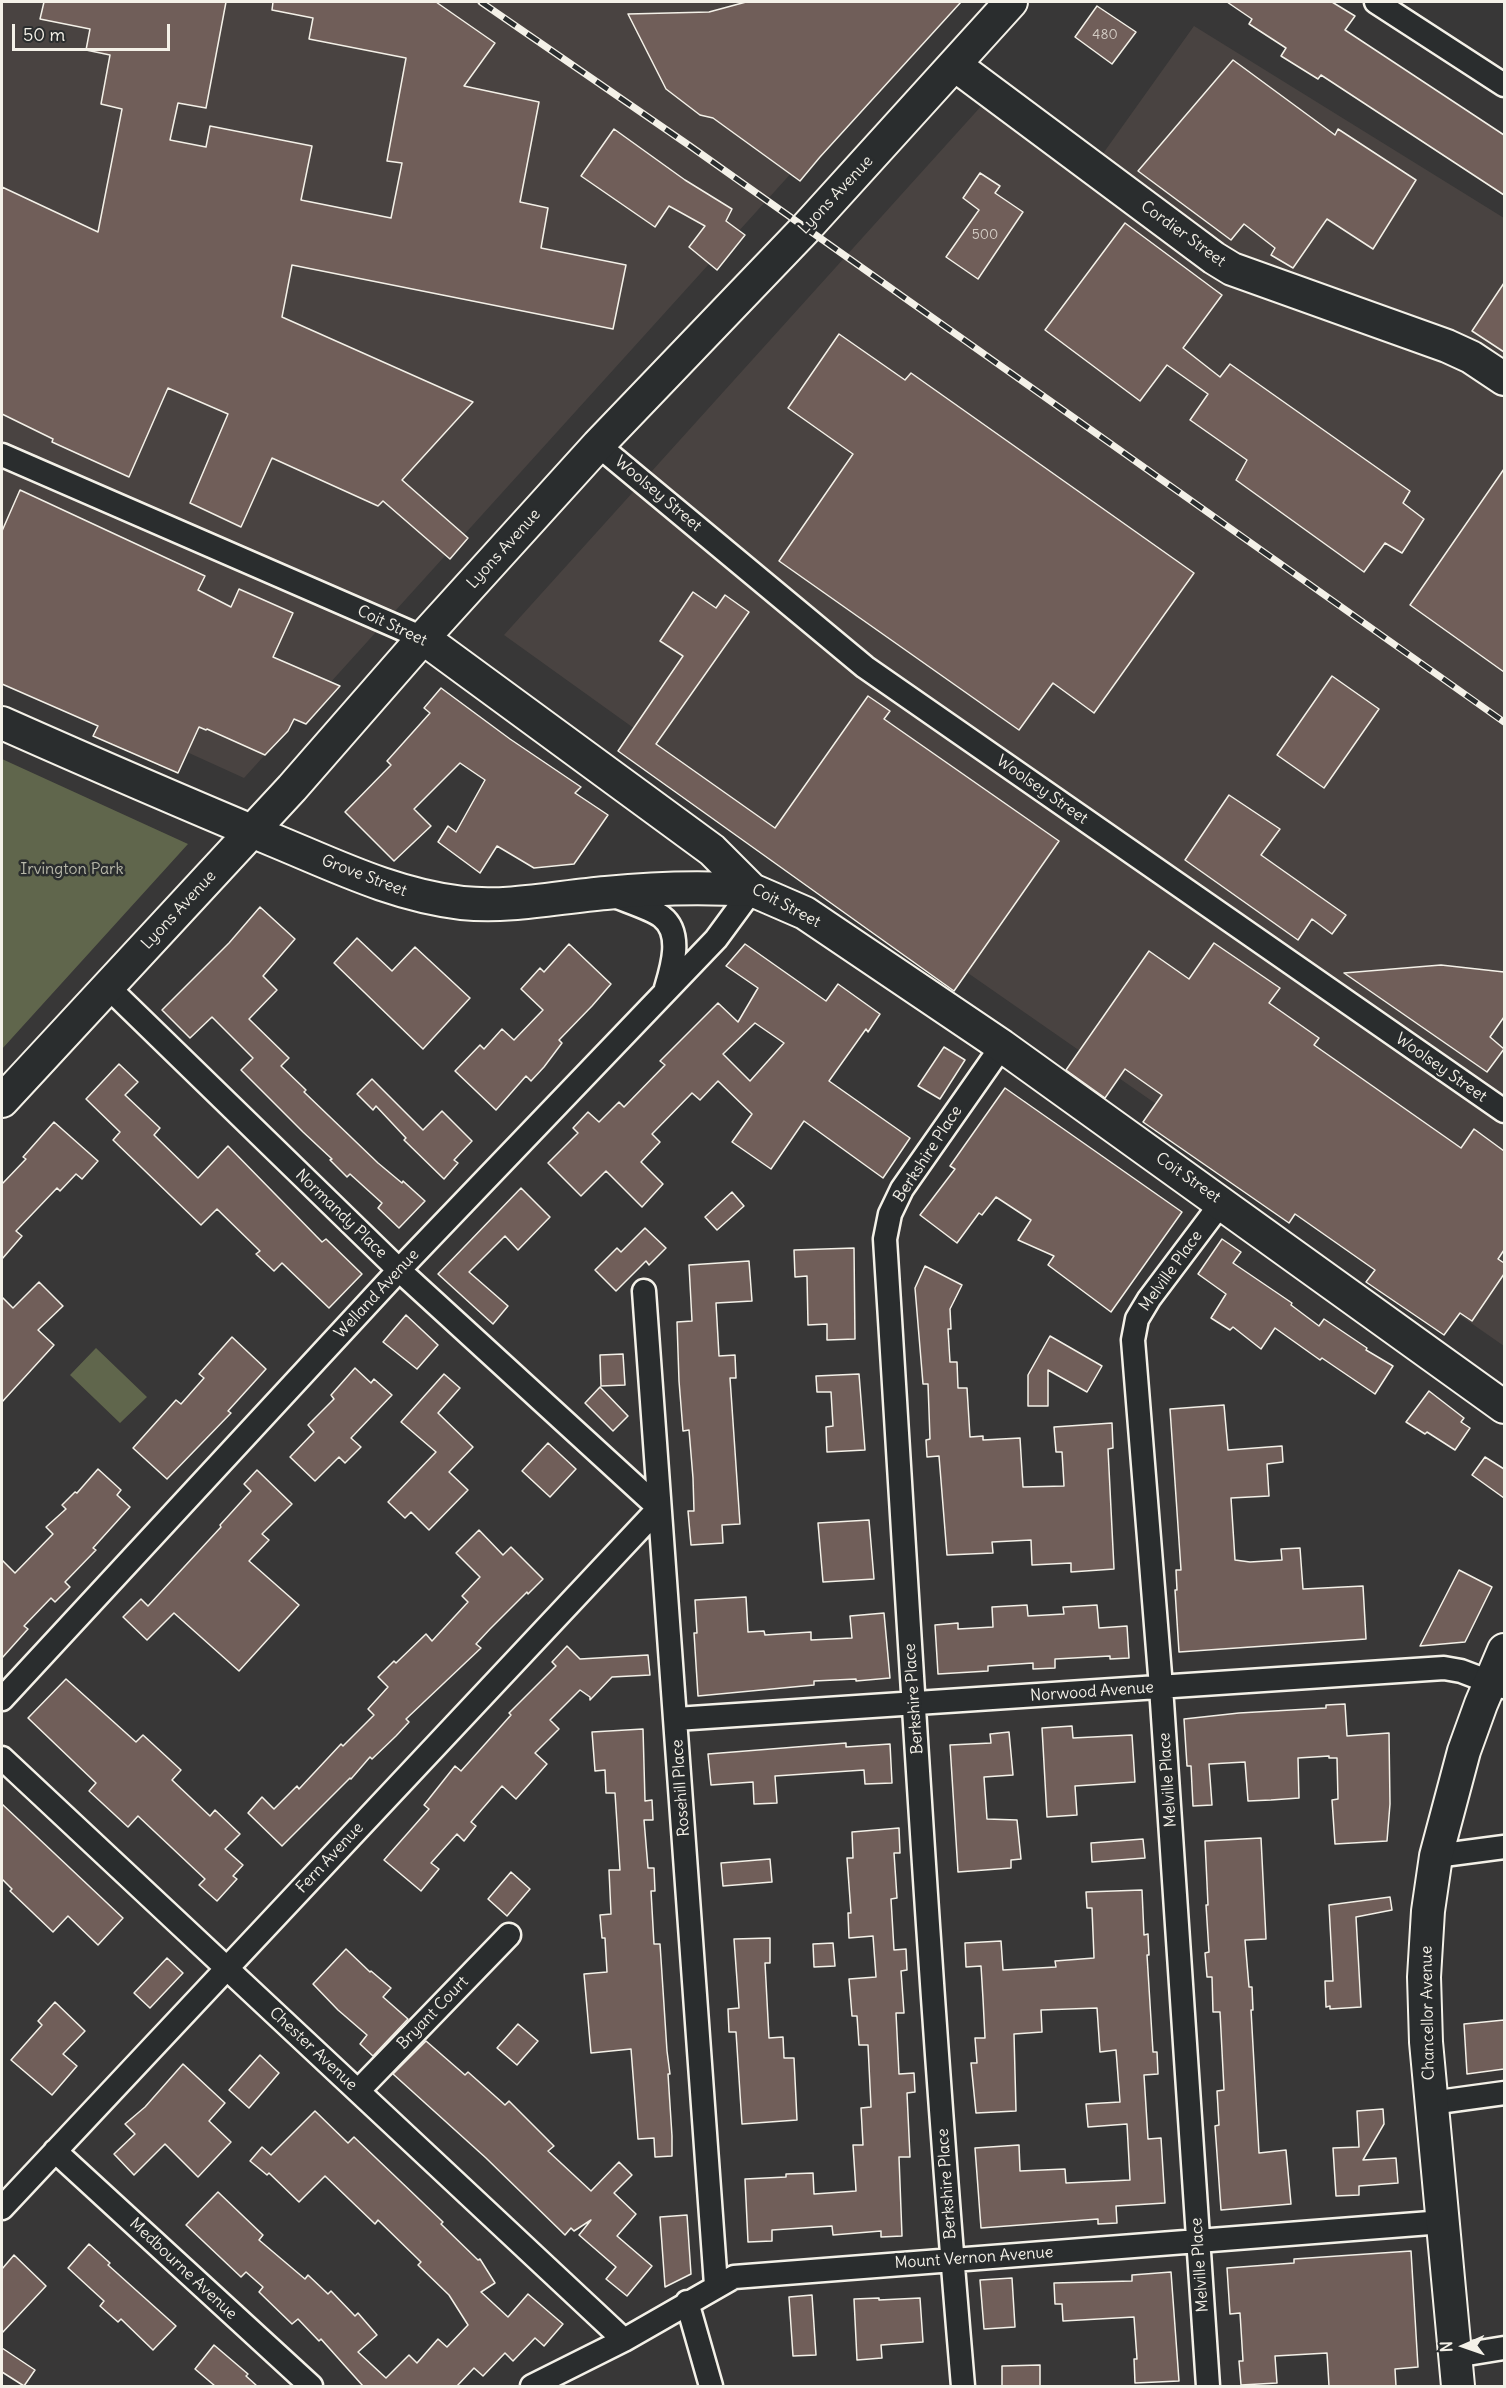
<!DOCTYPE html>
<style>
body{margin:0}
#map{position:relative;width:1506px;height:2388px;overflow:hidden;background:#383737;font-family:Delius,sans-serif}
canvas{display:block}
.frame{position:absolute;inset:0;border:3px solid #f4f1e8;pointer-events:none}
.north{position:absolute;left:1434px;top:2316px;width:60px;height:60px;-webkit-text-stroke:4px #2a2d2e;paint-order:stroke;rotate:268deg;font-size:16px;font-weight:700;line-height:24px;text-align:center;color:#f4f1e8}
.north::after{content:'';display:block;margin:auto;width:21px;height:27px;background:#f4f1e8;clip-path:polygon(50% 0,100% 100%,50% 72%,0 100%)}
.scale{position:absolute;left:12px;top:24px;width:158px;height:27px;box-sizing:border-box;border:3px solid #f4f1e8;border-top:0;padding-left:8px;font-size:18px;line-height:21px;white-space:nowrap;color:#f4f1e8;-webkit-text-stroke:4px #2a2d2e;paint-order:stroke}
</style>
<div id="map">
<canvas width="1506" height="2388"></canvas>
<div class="frame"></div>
<div class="north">N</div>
<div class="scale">50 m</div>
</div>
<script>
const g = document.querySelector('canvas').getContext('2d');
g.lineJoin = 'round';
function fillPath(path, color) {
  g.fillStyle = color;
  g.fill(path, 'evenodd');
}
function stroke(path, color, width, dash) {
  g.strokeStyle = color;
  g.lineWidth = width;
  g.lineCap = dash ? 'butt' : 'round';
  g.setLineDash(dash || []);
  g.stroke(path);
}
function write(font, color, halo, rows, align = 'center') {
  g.font = font + ' Delius,sans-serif';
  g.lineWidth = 5;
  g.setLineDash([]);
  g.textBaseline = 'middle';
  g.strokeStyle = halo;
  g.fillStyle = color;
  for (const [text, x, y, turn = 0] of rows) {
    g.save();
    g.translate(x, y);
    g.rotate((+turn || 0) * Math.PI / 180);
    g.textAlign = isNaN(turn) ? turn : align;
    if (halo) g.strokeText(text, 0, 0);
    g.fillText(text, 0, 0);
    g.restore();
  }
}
fillPath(new Path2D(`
 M2,2H946L244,778L2,668Z
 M1194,26L1504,218V1346L840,884L720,790L504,635L993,93L1092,169Z`), '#494341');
fillPath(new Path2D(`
 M2,759L188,844L2,1049Z
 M96,1348L147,1397L120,1423L70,1375Z`), '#60664c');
const building = new Path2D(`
 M44,2H226L206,108L178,103L170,140L206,147L210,126L312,146L301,200L391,218L402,163L387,161L406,58L309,39L313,18L272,10L273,2H436L495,43L464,86L539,102L520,202L548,208L541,248L626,265L613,329L292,265L282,317L473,402L402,480L468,538L450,559L383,501L378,506L272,458L241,527L190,503L228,414L168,388L129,477L52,442L53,439L2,414V187L98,232L122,109L101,104L110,55L86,50L90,29L40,19Z
 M746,2H961L820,157L800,181L713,118L700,115L666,89L628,14L709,12Z
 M1227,2H1332L1355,16L1345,30L1504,135V195L1321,75L1318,79L1281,56L1286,48L1249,24L1252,19Z
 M1097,6L1136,32L1112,64L1075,37Z
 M1233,60L1335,135L1338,129L1416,180L1373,249L1327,219L1293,268L1271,255L1275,248L1244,224L1231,240L1138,171Z
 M614,129L685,180L732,209L726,221L745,235L717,270L689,247L705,226L669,206L655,227L581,176Z
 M980,173L1000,186L995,193L1023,212L978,279L946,257L979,210L963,198Z
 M1125,223L1222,295L1183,348L1220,377L1230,364L1410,491L1403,503L1424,519L1402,553L1385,543L1364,572L1236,480L1247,460L1190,420L1208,394L1167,365L1140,401L1045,330Z
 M1504,283V352L1472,331Z
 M839,334L905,380L911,373L1194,573L1094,713L1053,683L1019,730L779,561L853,454L788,408Z
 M1504,469V672L1410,605Z
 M20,490L205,576L198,590L231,607L239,589L293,613L273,657L340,686L306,724L294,719L288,731L265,755L207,729L206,730L199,727L178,773L93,736L98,726L2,684V531Z
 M693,592L716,608L725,595L749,612L656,744L775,828L868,696L890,711L884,719L1059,841L954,991L618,751L683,656L660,641Z
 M1332,676L1379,709L1324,788L1277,755Z
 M441,688L510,739L581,787L575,793L608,815L574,864L534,868L497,846L480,873L438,842L448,826L456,832L485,780L460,763L414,809L431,826L394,861L345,812L391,765L387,761L430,713L424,708Z
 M1229,795L1280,829L1261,855L1346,915L1332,934L1312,919L1298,940L1185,860Z
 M260,907L295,939L263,976L277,990L249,1019L289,1058L281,1066L306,1090L304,1092L378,1163L402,1183L403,1181L425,1201L399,1228L378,1208L382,1203L350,1174L347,1177L330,1160L332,1159L303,1132L241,1070L253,1058L212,1017L190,1038L162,1010L229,943Z
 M357,938L392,971L415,947L470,998L423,1049L334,963Z
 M1214,943L1280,988L1269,1003L1319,1038L1314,1045L1461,1148L1474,1129L1504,1151V1250L1498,1259L1504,1263V1274L1472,1321L1460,1313L1444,1335L1366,1282L1375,1270L1295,1214L1289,1223L1143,1122L1162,1095L1125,1069L1105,1098L1066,1070L1149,951L1189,979Z
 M569,944L611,984L592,1006L559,1040L562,1043L544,1067L531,1081L526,1076L496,1110L455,1071L480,1045L484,1049L502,1029L514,1040L543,1010L521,989L540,968L544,972Z
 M745,944L826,1001L838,984L880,1014L868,1032L866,1029L829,1081L910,1138L883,1178L804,1121L771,1169L732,1142L752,1114L718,1081L700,1100L692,1093L652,1134L660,1142L641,1162L663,1184L642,1207L606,1171L581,1196L548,1163L578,1133L573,1128L588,1112L599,1122L619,1102L624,1107L665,1065L660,1061L718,1003L738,1022L758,988L726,966ZM755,1023L784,1043L750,1081L723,1054Z
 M1441,965L1504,972V1017L1490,1037L1504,1049L1487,1072L1344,973Z
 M944,1047L965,1060L940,1099L918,1086Z
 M119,1064L138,1082L125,1095L160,1128L154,1135L198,1178L228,1146L322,1242L326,1239L362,1274L329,1308L282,1263L274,1271L256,1254L260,1251L217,1209L201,1225L113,1140L120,1132L86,1099Z
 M372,1079L423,1130L442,1111L472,1141L454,1160L458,1163L444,1179L404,1140L406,1138L376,1106L373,1110L357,1094Z
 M1005,1088L1182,1212L1111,1312L1048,1265L1054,1256L1018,1240L1031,1220L996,1197L982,1215L979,1213L957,1243L920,1215L955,1169L950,1166Z
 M54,1122L98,1161L82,1179L76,1174L60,1191L57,1188L16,1231L22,1236L2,1259V1184L26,1159L23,1157Z
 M521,1188L550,1217L518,1250L505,1236L469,1272L508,1306L493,1324L438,1274Z
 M732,1192L744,1206L717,1230L705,1217Z
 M645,1228L666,1248L649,1265L646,1261L616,1291L595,1270L617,1248L621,1252Z
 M1222,1239L1241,1252L1233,1263L1292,1303L1291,1305L1319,1326L1324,1319L1367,1348L1366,1350L1393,1366L1375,1394L1322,1358L1320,1360L1275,1328L1261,1349L1233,1327L1230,1330L1211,1318L1226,1294L1198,1274Z
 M854,1248L855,1339L827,1340V1324L808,1325L807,1276L795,1277L794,1250Z
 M749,1261L752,1301L716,1303L719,1356L735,1355L736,1378H730L740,1524L722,1525L723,1543L691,1545L688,1511H694L693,1478L689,1430L683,1431L679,1381L677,1322L692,1321L689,1265Z
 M925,1266L962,1285L950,1309L951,1329H948L950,1362H957L958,1388H967L970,1437L983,1436V1440L1020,1438L1023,1487L1064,1486L1062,1452H1056L1054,1427L1112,1423L1113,1448L1108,1449L1114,1569L1071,1572V1563L1032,1565L1031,1540L992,1542L993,1553L947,1555L939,1456L927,1457L926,1440L930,1439L928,1384H923L915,1288Z
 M39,1282L63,1306L38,1330L54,1345L2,1402V1297L13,1308Z
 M406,1315L438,1345L417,1369L383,1342Z
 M1050,1336L1102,1366L1087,1392L1048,1370V1406H1028V1375Z
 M232,1337L266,1369L228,1411L231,1413L167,1479L133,1448L176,1400L181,1404L204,1378L199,1374Z
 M623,1354L625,1385L601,1386L600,1355Z
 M355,1368L371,1383L374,1379L392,1395L351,1438L361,1447L345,1463L339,1457L315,1481L290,1457L314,1432L308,1425L334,1399L331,1395Z
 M444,1374L460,1388L438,1413L473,1447L449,1472L468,1490L429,1530L411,1512L405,1518L388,1502L436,1452L401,1422Z
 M859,1374L865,1450L827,1452L826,1427L833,1426L831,1392H817L816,1376Z
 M600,1387L628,1416L613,1431L585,1403Z
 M1429,1391L1464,1418L1461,1422L1470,1428L1455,1450L1427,1432L1425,1434L1406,1422Z
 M1224,1405L1228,1450L1282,1446L1283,1462L1267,1464L1269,1496L1231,1498L1235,1560L1250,1562L1282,1560L1281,1549L1300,1548L1303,1589L1363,1586L1366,1639L1179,1652L1175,1590H1177L1176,1570H1181L1170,1409Z
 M548,1443L576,1469L550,1497L522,1471Z
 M1485,1457L1504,1469V1498L1472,1475Z
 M98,1469L121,1490L117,1495L130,1507L93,1548L96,1550L65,1582L70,1587L55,1602L51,1598L24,1626L28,1629L2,1658V1560L15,1573L53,1534L46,1527L66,1509L62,1505L75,1492L77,1493Z
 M257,1470L292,1504L262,1534L269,1540L249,1561L299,1605L239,1671L174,1613L147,1640L123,1617L141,1599L148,1606L221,1527L220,1525L251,1491L244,1484Z
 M869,1520L874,1579L823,1582L818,1523Z
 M479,1530L503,1555L511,1547L543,1579L528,1594L527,1592L490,1629L476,1644L481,1648L406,1719L409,1722L396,1736L372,1759L370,1757L351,1779L350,1778L282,1846L248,1813L262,1797L274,1809L297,1786L299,1789L341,1744L343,1746L374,1715L368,1709L388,1687L378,1677L394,1661L396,1663L426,1634L432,1641L468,1602L462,1596L480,1577L456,1553Z
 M1459,1570L1492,1587L1465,1642L1420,1646Z
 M746,1597L748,1632L764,1631L765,1635L811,1632V1640L852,1638L850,1616L884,1613L890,1678L856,1681V1679L814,1681V1685L698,1696L694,1633H697L695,1600Z
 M1027,1605L1028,1616L1064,1614L1063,1607L1097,1605L1099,1628L1127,1626L1129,1658L1110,1659V1656L1055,1659V1668L1033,1669V1663L988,1666V1671L938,1674L935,1625L958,1623V1629L993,1627L992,1607Z
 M567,1646L580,1659L648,1655L650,1675L612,1677L590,1700V1697L580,1690L550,1720L559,1729L535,1753L547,1764L516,1799L502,1786L471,1822L476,1826L464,1841L457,1834L431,1863L439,1869L421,1891L384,1860L429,1809L424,1805L455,1766L461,1771L511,1715L509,1713L556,1666L552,1662Z
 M66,1679L136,1742L143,1735L181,1770L172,1780L210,1816L215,1810L240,1834L225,1849L243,1865L233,1876L237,1879L217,1901L199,1885L205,1879L138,1816L128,1827L89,1791L96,1783L28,1718Z
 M1345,1704L1347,1736L1389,1733L1390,1804L1387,1841L1335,1844L1332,1800L1338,1799L1337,1758H1329V1756L1298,1758L1299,1798L1271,1800L1248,1801L1245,1762L1209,1764L1212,1805L1193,1806L1191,1766H1187L1184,1719L1239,1713L1326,1708V1705Z
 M1072,1726L1073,1738L1132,1735L1135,1782L1075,1786L1077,1815L1047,1817L1042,1728Z
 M643,1729L645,1801L652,1800L653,1820H644L648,1868H654L655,1891H651L654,1944H660L667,2051L670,2074H668L672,2136V2156L655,2157L654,2138L638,2139L631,2049L591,2053L584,1974L607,1972L605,1938H602L600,1915L611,1914L609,1870H620L615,1793H606L605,1770L595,1771L592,1732Z
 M1009,1732L1013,1775L984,1777L987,1819L1017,1820L1021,1859L1011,1860V1868L958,1872L950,1745L991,1743L990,1734Z
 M846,1743V1747L890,1744L892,1783L865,1784L864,1770L775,1776L777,1803L754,1804L753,1782L711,1785L708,1754Z
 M2,1804L123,1918L98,1945L68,1916L53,1932L10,1891L12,1889L2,1879Z
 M899,1828L900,1853H894L897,1898L891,1899L894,1950L906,1949L907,1970L901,1971L904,2013H896L899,2074L914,2073L915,2092L907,2093L910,2157H899L902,2236L881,2237V2231L833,2235L832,2226L772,2230V2241L748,2242L745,2179L786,2177V2174L813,2173L814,2194L856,2191L853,2145H863L861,2108L871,2107L868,2045H859L857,2016H852L849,1979L876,1977L873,1936L849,1938L848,1913H851L847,1858H853L852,1832Z
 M1261,1838L1266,1939L1245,1940L1249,1987H1252L1253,2010H1251L1259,2153L1286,2150L1291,2204L1221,2210L1215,2126L1219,2125L1217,2091L1224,2090L1220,2012H1213L1212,1977H1207L1205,1953L1209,1952L1206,1905H1208L1205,1841Z
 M1143,1839L1145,1858L1092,1862L1091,1843Z
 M770,1859L772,1882L723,1886L721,1863Z
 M511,1872L530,1889L507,1916L488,1899Z
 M1142,1890L1144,1935L1148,1934L1149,1955H1147L1153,2052H1157L1158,2074L1144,2075L1148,2139L1161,2138L1165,2203L1116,2206L1117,2223L1098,2224V2219L981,2228L975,2148L1019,2145L1020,2171L1065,2169L1066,2183L1130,2180L1127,2124L1088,2127L1086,2104L1120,2102L1116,2050L1100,2052L1097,2008L1041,2010L1042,2032L1014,2034L1016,2111L976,2113L971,2063H977L975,2038H985L983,1999L981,1966L966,1967L965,1943L1001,1941L1003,1970L1056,1967L1055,1961L1094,1958L1092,1908H1087L1086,1892Z
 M1390,1897L1392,1910L1356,1917L1361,2007L1330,2009V2006L1326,2007L1325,1981H1333L1329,1905Z
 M770,1938V1963H765L769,2038L783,2037L784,2058H794L797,2120L742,2124L736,2032H729L728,2009L739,2008L734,1939Z
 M833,1943L835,1966L814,1967L813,1944Z
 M346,1949L370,1972L371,1971L391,1988L383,1997L408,2019L373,2056L360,2044L367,2035L338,2010L313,1984Z
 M167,1958L183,1973L150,2008L134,1993Z
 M55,2002L85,2031L63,2054L77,2066L52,2095L11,2060L42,2025L38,2021Z
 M1504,2020V2069L1467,2074L1464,2024Z
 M518,2024L538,2041L517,2065L497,2048Z
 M426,2041L465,2075L468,2072L505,2105L509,2101L554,2146L548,2151L591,2191L619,2162L632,2175L614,2193L636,2214L617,2236L652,2266L627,2296L606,2279L616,2267L579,2235L591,2220L574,2231L571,2228L565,2235L486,2158L393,2074Z
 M260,2055L279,2073L249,2108L229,2090Z
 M183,2064L225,2103L209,2121L231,2142L198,2177L165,2144L134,2175L114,2154L135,2134L125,2124L145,2107Z
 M1383,2109L1384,2124L1363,2160L1396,2158L1398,2183L1359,2186V2195L1336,2196L1333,2148L1359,2147L1357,2111Z
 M315,2111L348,2143L354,2137L443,2222L441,2224L478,2260L480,2259L495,2283L481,2292L508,2317L528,2294L563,2324L544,2346L535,2338L513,2361L505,2353L483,2376L474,2368L457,2386H363L321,2339L319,2341L298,2319L292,2324L259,2292L263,2287L246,2272L241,2277L186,2225L218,2192L263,2235L259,2240L305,2279L308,2275L328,2294L331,2291L355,2316L358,2313L377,2335L358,2352L386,2378L409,2355L417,2363L438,2339L447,2347L468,2325L449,2295L418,2265L421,2262L378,2220L375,2224L325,2176L299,2202L269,2173L267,2175L250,2161L262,2147L271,2155Z
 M687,2215L691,2274L665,2287L660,2217Z
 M89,2244L110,2263L108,2265L176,2326L153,2350L121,2319L118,2322L100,2306L104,2301L68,2268Z
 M1411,2251L1418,2367L1395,2369L1396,2386H1329L1327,2353L1275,2356L1277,2383L1241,2385L1239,2361H1243L1240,2313L1230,2314L1227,2268L1294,2263V2259Z
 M14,2255L46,2286L2,2333V2269Z
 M1171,2272L1179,2381L1135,2383L1134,2359H1137L1134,2317L1063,2321L1062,2304H1055L1054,2283L1132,2281V2275Z
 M1012,2278L1015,2327L984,2329L980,2280Z
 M812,2295L816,2355L793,2356L789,2297Z
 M879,2298V2300L920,2298L923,2342L881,2345L882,2358L857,2360L854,2299Z
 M214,2345L248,2374L246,2376L257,2386H215L195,2369Z
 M2,2348L35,2370L24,2386L2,2372Z
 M1040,2365V2386H1002V2366Z`);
fillPath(building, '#705e59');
stroke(building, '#f4f1e8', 1.5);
const street = new Path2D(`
 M1376,2L1504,85
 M598,445L865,667L1504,1111
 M2,455L423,638
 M610,894C623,900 653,909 662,917C683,933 672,968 666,988
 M644,1291L716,2285
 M2,1699L399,1270L716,939L752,890
 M676,1719L1444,1668L1461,1671L1503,1687
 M2,1758L624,2340
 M1436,1856L1504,1847
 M358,2091L509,1935
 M1431,2103L1504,2093
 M55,2151L311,2386
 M2,2208L659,1508L399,1270L108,987
 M687,2302L711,2386
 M1455,2356L1504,2348
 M532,2386L624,2340L734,2277L1443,2222
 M963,2386C930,2005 909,1621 885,1239L890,1214L902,1189L1002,1046
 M1208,2386L1161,1687L1133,1340L1137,1319L1149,1299L1222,1202`);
const secondary = new Path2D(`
 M955,65L1214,258L1232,269L1447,346L1471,357L1504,379
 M423,638L712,850L752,890L805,913L1002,1046L1504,1407
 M2,723C92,763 182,802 273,840C336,866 394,895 462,903C510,908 558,897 606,893C655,888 703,887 752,890
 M2,1101L292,788L423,638L598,445L806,228L1011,2
 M1458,2386L1426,2042L1424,1977L1428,1911L1436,1856L1464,1751L1481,1704L1504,1650`);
stroke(street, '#f4f1e8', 27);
stroke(secondary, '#f4f1e8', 36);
stroke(street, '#2a2d2e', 22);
stroke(secondary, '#2a2d2e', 32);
const rail = new Path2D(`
 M481,2L690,146L1504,722`);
stroke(rail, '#f4f1e8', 7);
stroke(rail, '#2a2d2e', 4.5, [14]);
write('14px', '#d3ccc4', null, [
 ["480",1105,35],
 ["500",985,235]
]);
write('16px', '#f4f1e8', '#2a2d2e', [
 ["Lyons Avenue",836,195,-47],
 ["Cordier Street",1183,234,36],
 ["Woolsey Street",658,494,40],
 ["Lyons Avenue",504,549,-48],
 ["Coit Street",392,626,25],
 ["Woolsey Street",1042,790,35],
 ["Grove Street",364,876,21],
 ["Coit Street",786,906,28],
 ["Lyons Avenue",179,910,-47],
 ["Woolsey Street",1441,1068,35],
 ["Berkshire Place",928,1154,-57],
 ["Coit Street",1188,1178,35],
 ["Normandy Place",341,1214,44],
 ["Melville Place",1171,1271,-54],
 ["Welland Avenue",377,1294,-47],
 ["Norwood Avenue",1092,1692,-4],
 ["Berkshire Place",914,1699,-94],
 ["Melville Place",1168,1780,-94],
 ["Rosehill Place",681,1788,-94],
 ["Fern Avenue",330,1858,-47],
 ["Bryant Court",433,2013,-46],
 ["Chancellor Avenue",1428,2013,-91],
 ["Chester Avenue",313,2049,43],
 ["Berkshire Place",947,2184,-94],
 ["Mount Vernon Avenue",974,2258,-4],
 ["Melville Place",1200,2265,-94],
 ["Medbourne Avenue",183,2269,43]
]);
write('16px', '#b9b9aa', '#2a2d2e', [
 ["Irvington Park",72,869]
]);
</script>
